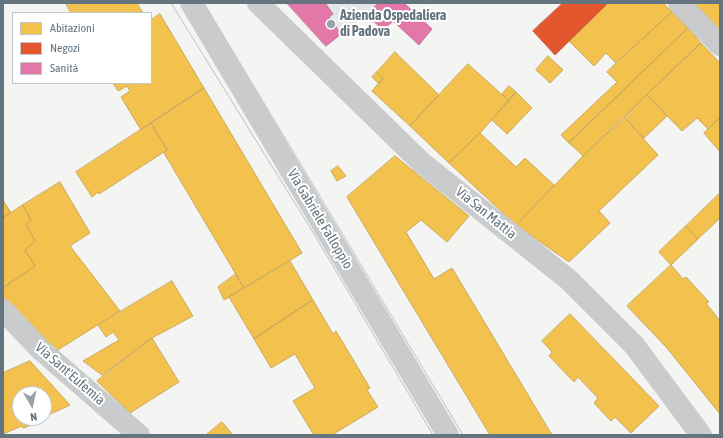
<!DOCTYPE html>
<meta charset="utf-8">
<style>
body{margin:0}
#map{position:relative;width:723px;height:438px;overflow:hidden;background:#f4f4f2;font-family:"Asap Condensed",sans-serif}
canvas{display:block}
.frame{position:absolute;inset:0;border:4px solid #657580;pointer-events:none}
.legend{position:absolute;left:12px;top:12px;width:140px;height:72px;box-sizing:border-box;background:#fff;border:1px solid #c1c8cc;margin:0;padding:5px 7px;list-style:none;font-size:12px;color:#657580}
.legend li{display:flex;align-items:center;gap:8px;height:20px}
.legend b{width:20px;border:1px solid #c1c8cc}
.north{position:absolute;left:12px;top:386px;width:40px;height:40px;box-sizing:border-box;background:#fff;border:1px solid #c1c8cc;border-radius:50%;rotate:171deg;font-size:11px;font-weight:700;line-height:16px;text-align:center;color:#657580}
.north::after{content:'';display:block;margin:auto;width:14px;height:18px;background:#97a1a8;clip-path:polygon(50% 0,100% 100%,50% 72%,0 100%)}
</style>
<div id="map">
<canvas width="723" height="438"></canvas>
<div class="frame"></div>
<ul class="legend">
<li><b style="height:11px;background:#f2c14e"></b>Abitazioni</li>
<li><b style="height:11px;background:#e4572e"></b>Negozi</li>
<li><b style="height:11px;background:#e377a8"></b>Sanità</li>
</ul>
<div class="north">N</div>
</div>
<script>
const g = document.querySelector('canvas').getContext('2d');
g.lineJoin = 'round';
function fillPath(path, color) {
  g.fillStyle = color;
  g.fill(path, 'evenodd');
}
function stroke(path, color, width, dash) {
  g.strokeStyle = color;
  g.lineWidth = width;
  g.lineCap = dash ? 'butt' : 'round';
  g.setLineDash(dash || []);
  g.stroke(path);
}
function write(font, color, halo, rows, align = 'center') {
  g.font = font + ' "Asap Condensed",sans-serif';
  g.lineWidth = 4;
  g.setLineDash([]);
  g.textBaseline = 'middle';
  g.strokeStyle = halo;
  g.fillStyle = color;
  for (const [text, x, y, turn = 0] of rows) {
    g.save();
    g.translate(x, y);
    g.rotate((+turn || 0) * Math.PI / 180);
    g.textAlign = isNaN(turn) ? turn : align;
    if (halo) g.strokeText(text, 0, 0);
    g.fillText(text, 0, 0);
    g.restore();
  }
}
fillPath(new Path2D(`
 M289,3H382L327,46Z`), '#e4e5e5');
const homes = new Path2D(`
 M66,3H137L143,13H71Z
 M608,3H663L672,12L616,63L606,53L594,66L569,41Z
 M693,3H720V30Z
 M672,12L688,28L569,143L561,135L617,82L607,72Z
 M160,14L204,88L141,130L121,97L130,91L127,86L118,91L113,83H151V20Z
 M688,28L701,43L583,156L569,143Z
 M701,43L720,63V118L708,129L697,118L682,131L647,95Z
 M395,52L439,95L410,126L372,91L383,78L377,72Z
 M548,56L563,70L550,83L536,70Z
 M468,64L509,101L480,133L449,163L410,126Z
 M377,72L383,78L379,84L372,77Z
 M509,86L516,92L509,101L502,94Z
 M204,88L302,253L244,288L164,153L167,150L151,123Z
 M516,92L532,108L507,134L492,120Z
 M647,95L667,116L644,138L625,118Z
 M625,118L658,155L599,211L610,223L569,262L516,225L583,156Z
 M720,118V152L704,133Z
 M151,123L167,150L99,194L98,192L92,197L76,172Z
 M480,133L516,167L525,158L554,185L516,225L449,163Z
 M395,156L469,216L447,242L421,220L406,232L434,279L452,268L552,435H490L347,197Z
 M338,166L346,176L337,181L331,171Z
 M60,182L90,233L70,246L120,311L53,353L3,296V288L35,266L25,250L35,241L26,225L31,220L23,205Z
 M720,193V218L698,239L686,226Z
 M3,200L11,213L3,218Z
 M23,205L31,220L26,225L35,241L25,250L35,266L3,288V218Z
 M686,226L698,239L671,265L659,252Z
 M290,261L313,300L254,339L229,297Z
 M671,265L683,279L686,277L709,302L706,303L720,321V414L666,347L627,306Z
 M236,274L244,288L224,300L218,287Z
 M172,281L193,316L152,338L102,375L83,361L119,340L113,332L106,337L98,325Z
 M313,300L333,334L336,331L370,388L367,390L378,407L332,435H314L293,401L315,388L295,354L271,368L254,339Z
 M570,314L659,406L631,433L615,417L611,421L594,403L598,398L578,377L574,382L549,356L552,352L542,341Z
 M152,338L179,382L130,413L97,381Z
 M30,361L70,405L44,417V394H20V418H41L38,419L40,422L23,428L22,426L3,434V373Z
 M222,422L233,435H206Z`);
fillPath(homes, '#f2c14e');
stroke(homes, '#c8aa5d', 1);
const shops = new Path2D(`
 M563,3H608L555,55L533,31Z`);
fillPath(shops, '#e4572e');
stroke(shops, '#be6047', 1);
const health = new Path2D(`
 M287,3H325L333,14L329,17L341,34L326,46Z
 M379,3H404L432,29L419,45L393,21L383,30L366,14Z`);
fillPath(health, '#e377a8');
stroke(health, '#bd769c', 1);
stroke(new Path2D(`
 M191,3L448,435
 M258,3L421,162L569,280L634,345L701,435
 M679,3L720,45
 M3,310L40,349L139,435`), '#cacbcc', 22);
stroke(new Path2D(`
 M171,3L314,234L433,435
 M204,3L463,435`), '#bfc0c1', 1);
for (const [x, y, r, color] of [
 [331,24,5,"#97a1a8"]
]) {
  const dot = new Path2D();
  dot.arc(x, y, r, 0, 2 * Math.PI);
  g.fillStyle = color;
  g.fill(dot);
  stroke(dot, '#fff', 1.5);
}
write('bold 14px', '#657580', '#fff', [
 ["Azienda Ospedaliera",340,16],
 ["di Padova",340,32]
], 'left');
write('14px', '#657580', '#fff', [
 ["Via San Mattia",486,213,39],
 ["Via Gabriele Falloppio",320,219,59],
 ["Via Sant'Eufemia",70,374,41]
]);
</script>
